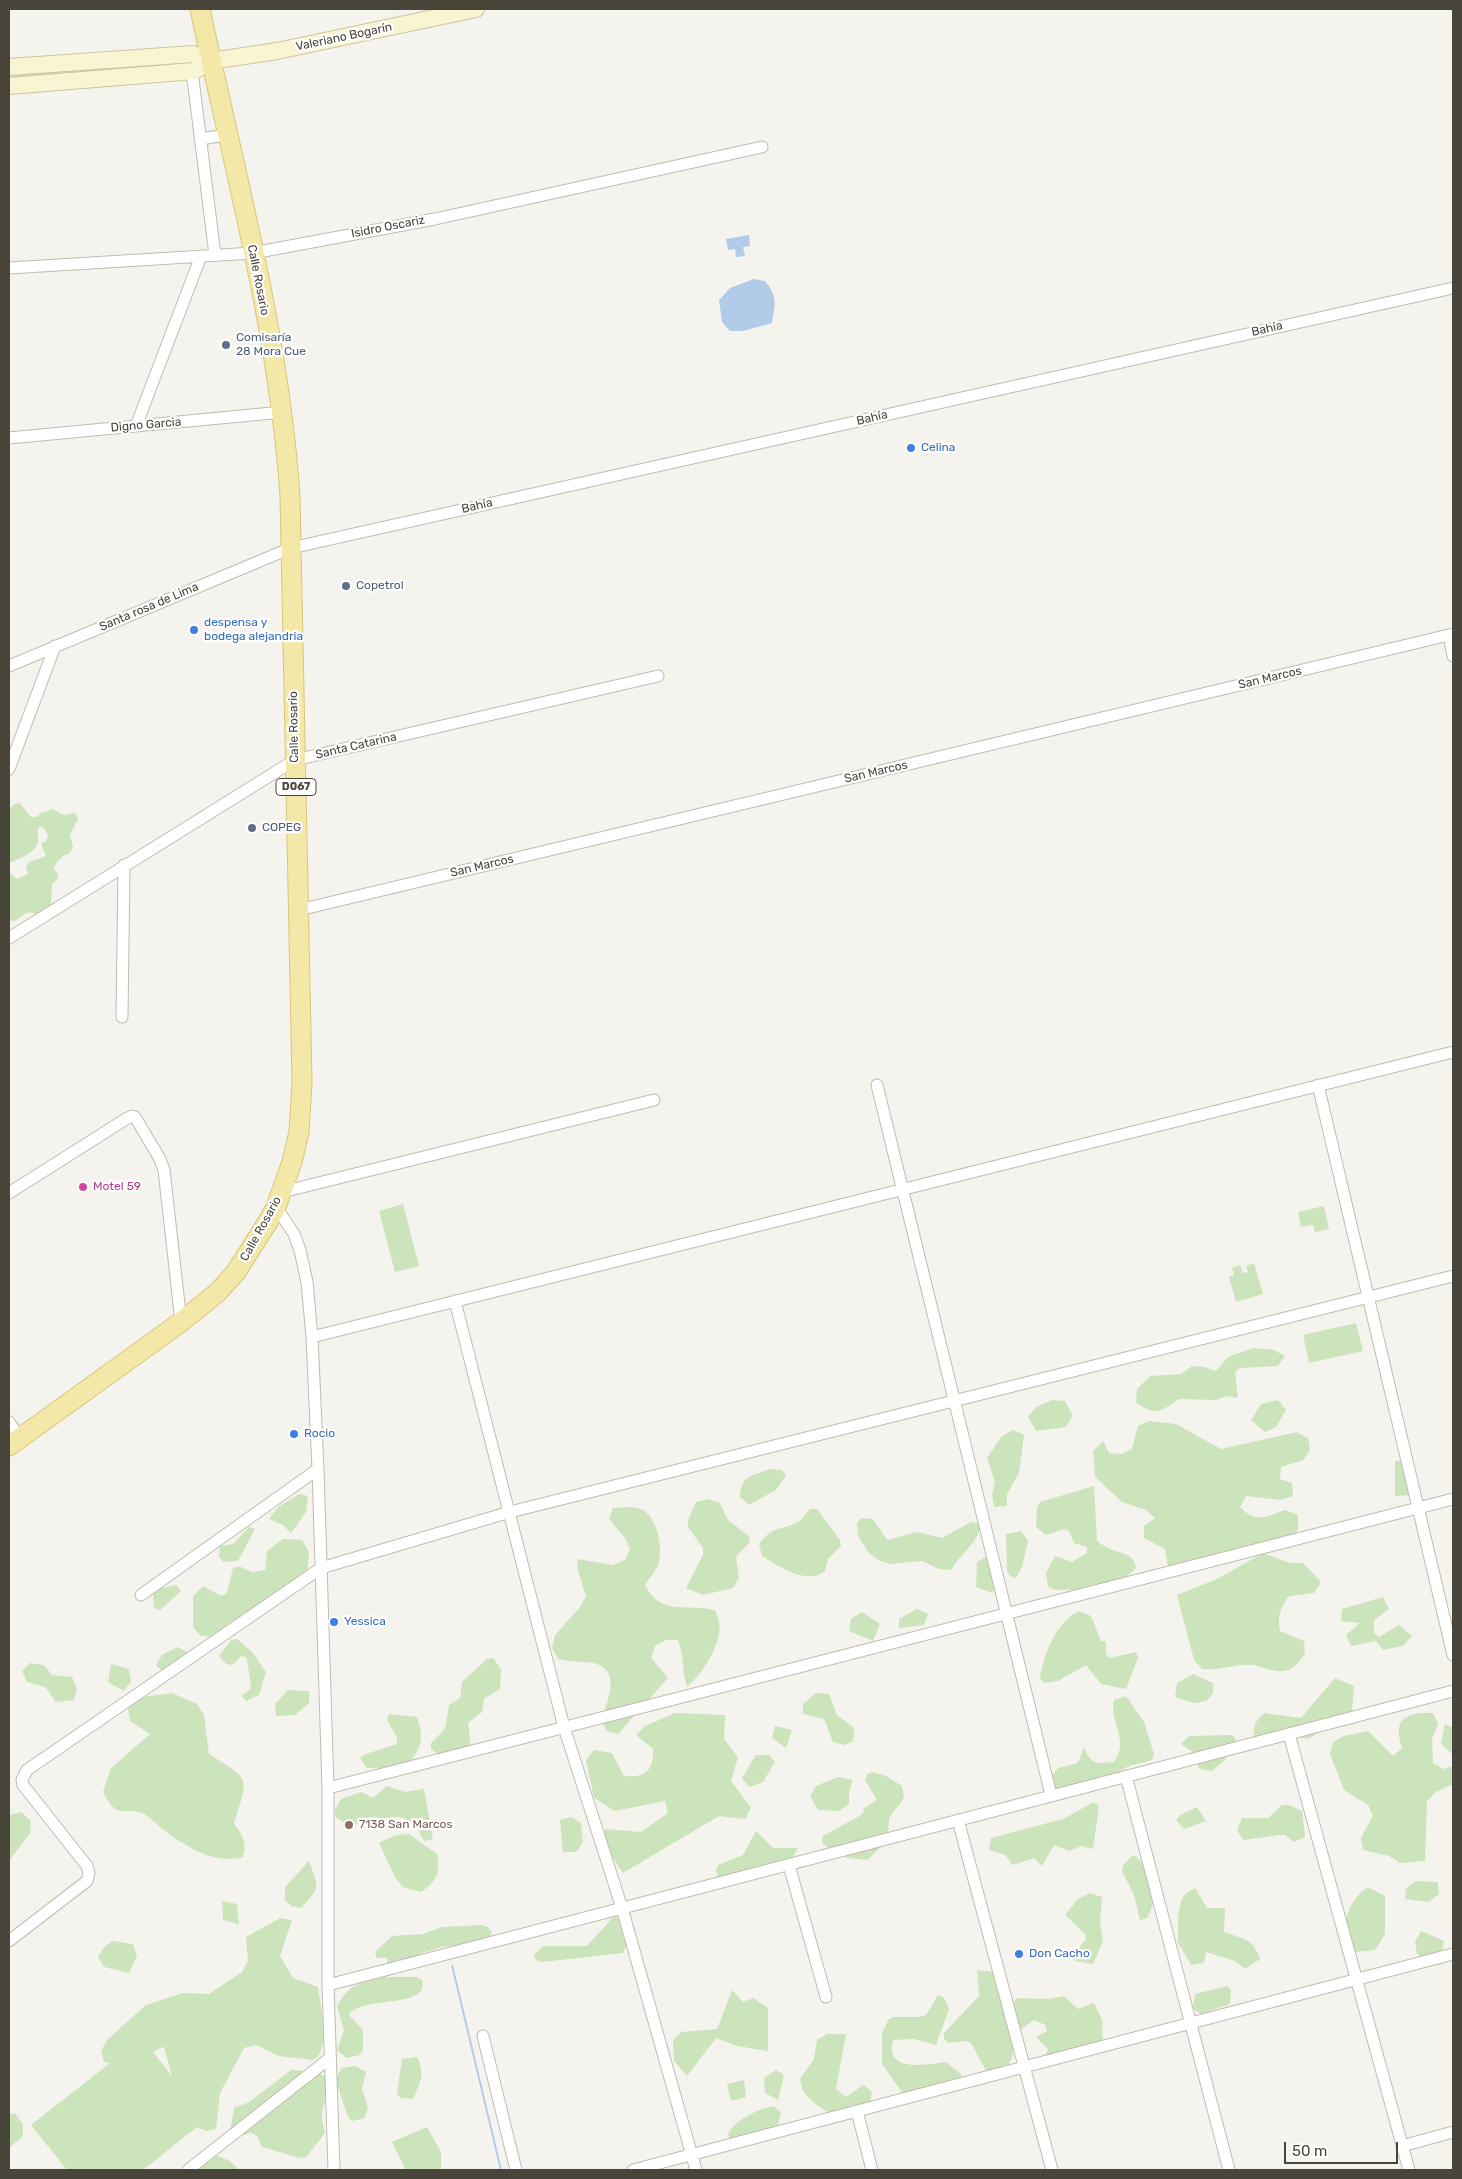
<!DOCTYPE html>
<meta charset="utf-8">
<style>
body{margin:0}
#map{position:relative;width:1462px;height:2179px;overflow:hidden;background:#f5f3ed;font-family:Rubik,sans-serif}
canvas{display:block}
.frame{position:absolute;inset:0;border:10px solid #49453b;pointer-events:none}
.scale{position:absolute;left:1284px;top:2142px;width:114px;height:22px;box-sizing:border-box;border:2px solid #49453b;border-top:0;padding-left:6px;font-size:15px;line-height:18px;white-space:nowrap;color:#49453b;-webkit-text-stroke:4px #fff;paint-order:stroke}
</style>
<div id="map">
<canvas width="1462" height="2179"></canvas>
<div class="frame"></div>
<div class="scale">50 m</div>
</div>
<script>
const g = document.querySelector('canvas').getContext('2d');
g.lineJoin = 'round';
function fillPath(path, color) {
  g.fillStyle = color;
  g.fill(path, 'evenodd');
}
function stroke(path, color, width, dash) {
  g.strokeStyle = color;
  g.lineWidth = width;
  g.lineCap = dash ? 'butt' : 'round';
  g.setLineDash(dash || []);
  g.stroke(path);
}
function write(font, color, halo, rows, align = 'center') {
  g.font = font + ' Rubik,sans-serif';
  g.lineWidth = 4.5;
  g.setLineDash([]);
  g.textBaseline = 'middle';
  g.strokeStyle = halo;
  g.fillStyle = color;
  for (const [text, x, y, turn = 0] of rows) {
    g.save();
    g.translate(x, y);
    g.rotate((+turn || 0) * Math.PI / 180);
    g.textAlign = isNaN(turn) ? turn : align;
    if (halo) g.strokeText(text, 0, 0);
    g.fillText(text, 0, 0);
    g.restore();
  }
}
fillPath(new Path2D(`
 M172,63L9,78V73Z
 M20,803L31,817H37L41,813L53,809L63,815L75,813L78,819L70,835L73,847L70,853C63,855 55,862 54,869L58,874L57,880L52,884L51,907L37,915C27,909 24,915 15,921L9,920V872L17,879L28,874L26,867L29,862L46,856L41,844L46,841L48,835L45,829L40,826C36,832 39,835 38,842C37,852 17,860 9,863V810L14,804Z
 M403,1204L419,1266L395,1272L379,1211Z
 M1324,1206L1329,1229L1315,1232L1313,1225L1301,1227L1298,1212Z
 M1254,1263L1263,1294L1236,1302L1229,1277L1234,1275L1232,1268L1240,1265L1243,1273L1248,1272L1246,1266Z
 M1356,1323L1363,1351L1309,1363L1303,1335Z
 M1253,1348L1274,1350L1285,1356L1278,1366L1240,1368L1235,1372L1238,1398L1226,1396L1216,1400L1179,1399C1162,1411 1154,1417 1136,1402L1137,1389L1150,1376L1181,1374L1192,1366L1204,1367L1216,1371L1228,1357Z
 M1052,1400L1065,1401L1073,1416L1066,1427L1036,1431L1028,1417L1036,1407Z
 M1278,1400L1286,1410L1276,1427L1265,1432L1251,1420L1261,1404Z
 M1149,1421L1176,1424L1221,1449L1297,1432L1308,1438L1310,1450L1303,1460L1281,1467L1280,1479L1292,1483L1293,1496L1281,1500L1246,1496L1240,1507C1257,1524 1265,1517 1285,1510L1298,1515V1529L1292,1541L1169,1573L1165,1549L1144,1538V1526L1155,1518L1146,1510L1122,1502L1095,1477L1093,1451L1103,1441L1109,1453L1121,1454L1132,1449L1138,1426Z
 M1013,1430L1024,1435L1019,1473L1007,1494V1506L994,1507L992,1494L995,1482L987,1458L1002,1436Z
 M1407,1460L1417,1476L1413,1495L1395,1496V1461Z
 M769,1469L782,1470L786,1475L776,1490L749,1505L740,1497C741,1475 751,1477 769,1469Z
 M1094,1486L1097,1541C1100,1543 1104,1546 1108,1548C1120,1554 1134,1552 1136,1568C1113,1593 1085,1589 1054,1590L1048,1586L1046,1573L1055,1556L1072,1562L1087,1553V1547L1074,1543L1069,1531L1064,1529L1046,1535L1036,1527L1037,1507L1040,1502Z
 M299,1494L308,1496L306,1512L291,1533L283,1525L269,1519L278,1507Z
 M708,1499L720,1503L728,1520L750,1537L749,1543L736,1557L739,1578L733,1588L703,1595L686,1588L703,1555V1548L688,1527V1520L696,1502Z
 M613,1508C621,1508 630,1506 637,1508C657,1511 664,1549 658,1565C655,1572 649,1579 645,1585C661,1617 687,1603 715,1610C718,1618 721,1625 719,1633C717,1651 700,1676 687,1687C682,1671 684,1655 678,1640H666L655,1646L651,1658L668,1678L618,1734L607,1731L601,1719C608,1702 622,1669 593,1663C581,1661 570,1662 558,1659L552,1648L555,1635L580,1607L586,1596L578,1571L577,1559L613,1565L625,1560L630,1549L625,1538L609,1519Z
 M810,1509H817L840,1540L841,1546L828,1559L825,1571C822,1573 817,1576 814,1576C798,1579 774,1564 762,1556L759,1544C775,1524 777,1532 796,1523C802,1521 806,1513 810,1509Z
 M861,1518L873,1519L887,1540L917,1532L942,1538L971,1522L978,1523L980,1529C976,1544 959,1556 951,1570L939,1569L922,1561L890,1564L878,1560L868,1552L858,1536L857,1523Z
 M249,1527L255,1529L238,1561L223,1562L219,1556L220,1546L233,1544Z
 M1021,1531L1028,1541L1022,1567L1016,1578L1010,1576L1007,1571L1006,1534Z
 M283,1539L302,1540L309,1552L307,1578L227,1638L201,1636L193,1627V1596L203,1586L221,1596L227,1593L233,1568L239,1566L252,1572L265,1570L267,1551Z
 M1263,1553L1290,1563H1303L1321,1582L1314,1593L1289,1596C1280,1608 1277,1616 1280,1631L1304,1641L1305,1653C1301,1659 1296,1667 1288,1670C1278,1674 1264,1667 1253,1665C1237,1663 1219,1671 1202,1669L1194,1660L1177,1595L1217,1579Z
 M987,1556L999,1582L992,1593L976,1587L977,1562Z
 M176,1585L181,1591L160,1610L154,1608L153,1590Z
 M1383,1597L1389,1609L1374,1620V1633L1379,1637L1399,1625L1412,1636L1403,1646L1383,1650L1376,1641L1351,1646L1346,1635L1360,1623L1341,1621L1342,1609Z
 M917,1609L928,1614L924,1625L899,1628V1619Z
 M1079,1611L1091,1616L1101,1641H1106V1654L1110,1658L1136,1652L1138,1658L1126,1689L1101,1684L1086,1665L1058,1681L1045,1683L1040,1679C1043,1655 1056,1622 1079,1611Z
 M862,1612L880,1624L873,1641L849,1631L851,1619Z
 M237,1639L251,1651L266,1672L259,1695L246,1701L242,1696L251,1688L247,1658L241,1656L233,1665L226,1664L219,1656L231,1640Z
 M177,1647L188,1652L167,1676L156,1665L162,1655Z
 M493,1658L501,1669L500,1689L484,1699L482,1712L468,1723L471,1749L441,1757L431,1749V1743L445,1729L449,1705L460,1698L462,1682L487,1659Z
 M30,1663L44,1665L52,1675L72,1677L77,1689L74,1700L56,1702L45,1687L27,1682L22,1671Z
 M111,1664L129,1669L131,1681L124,1691L108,1682Z
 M1193,1674L1213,1683V1693L1207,1701L1194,1703L1175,1697L1177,1683Z
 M1335,1678L1354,1686L1352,1711L1308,1739L1289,1734C1279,1742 1266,1749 1253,1741L1255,1723L1264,1713L1301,1718Z
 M288,1690L309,1691V1703L295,1715L276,1716L275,1704Z
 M172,1693L197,1704L204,1715L209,1754C251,1781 249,1775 234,1824C243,1835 247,1843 243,1857C216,1865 186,1847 165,1831C159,1826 151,1818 144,1814C123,1805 118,1822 103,1792L111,1768L150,1734L130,1721L128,1709L135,1698Z
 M816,1693L829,1694L837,1715L854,1728L853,1741L845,1745L833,1742L824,1719L803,1714V1704Z
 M1126,1696L1144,1722L1154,1754L1152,1760L1129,1766L1096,1785L1054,1789L1051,1777L1058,1768L1078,1763L1084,1747C1092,1766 1096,1763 1114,1762C1130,1742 1109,1721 1114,1700Z
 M675,1713L725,1715L724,1739L738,1757L731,1781L751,1808L745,1819L719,1816L623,1873L602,1841L605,1829L641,1832L668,1813L665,1801L615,1811L594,1798L586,1760L594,1750L612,1753L624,1776C645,1778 654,1771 653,1749L636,1735L645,1726Z
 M1420,1713H1433L1438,1724L1432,1739L1433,1763L1444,1769L1453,1766V1784L1436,1792L1427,1801L1425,1861L1400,1863L1389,1856L1363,1850L1361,1838L1373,1816L1368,1805L1344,1790L1330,1754L1333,1742L1344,1736L1368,1731L1393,1756L1402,1748C1396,1728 1397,1716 1420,1713Z
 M389,1714L417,1717C425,1741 421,1747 406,1768H367L360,1758L366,1754L397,1744V1738L387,1720Z
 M1445,1724L1453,1728V1755L1441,1743Z
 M775,1726L792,1730L786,1748L772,1738Z
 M1233,1735L1236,1740L1225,1760L1212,1771L1199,1769L1194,1753L1181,1744L1189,1736Z
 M756,1755H769L775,1762L763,1782L749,1787L742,1778Z
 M873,1772L886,1776L902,1786L904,1798L889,1818L888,1837L881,1847L867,1860C847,1858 836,1858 822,1842L823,1836L863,1814L864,1808L877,1800L865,1780L867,1774Z
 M838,1777L853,1780L849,1792V1804L839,1811L818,1810L810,1796L816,1786Z
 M387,1786L405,1792L424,1789L433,1839L424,1841C421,1836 419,1831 416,1827C395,1800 357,1839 335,1816V1810L341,1799L361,1792L373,1798Z
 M1094,1802L1099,1806L1093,1849L1081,1846L1069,1851L1054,1845L1042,1866L1034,1858L1013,1865L1005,1855L989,1850L991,1838L1063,1819Z
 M1282,1805H1289L1302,1811L1305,1837L1294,1842L1285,1835H1279L1243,1840L1237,1830L1242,1818H1268Z
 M1197,1807L1206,1821L1184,1829L1176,1820L1180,1815Z
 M21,1812L31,1821L30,1833L9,1861V1815Z
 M571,1817L581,1823L583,1842L576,1852H563L560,1820Z
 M756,1831L773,1848H798L789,1865L780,1873L719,1881L716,1871L718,1865L743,1855Z
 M409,1834L437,1854C441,1872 437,1881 421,1892L403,1887L395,1877L379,1843L396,1835Z
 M1133,1855C1148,1862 1155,1891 1152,1907C1151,1911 1148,1915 1147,1918L1140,1920L1134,1895L1122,1871L1123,1865Z
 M309,1861C319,1889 321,1886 301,1908L291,1906L285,1900V1887Z
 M1416,1881L1438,1882L1439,1894L1429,1902L1405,1899L1406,1888Z
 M1368,1887L1385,1896V1934L1375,1950L1355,1952L1345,1945C1342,1923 1349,1899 1368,1887Z
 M1195,1888L1207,1908H1225L1224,1932C1243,1939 1253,1938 1260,1959L1245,1969L1235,1961L1206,1952L1204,1963L1191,1965L1178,1943V1918L1180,1905L1184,1895Z
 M1090,1893L1102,1897L1100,1922L1103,1941L1093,1964L1075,1961L1074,1954L1086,1939L1085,1934L1065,1915L1078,1899Z
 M222,1901L237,1904L239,1924L223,1920Z
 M613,1917L631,1919L635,1930L623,1953L542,1962L536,1960L534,1954L544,1946H587Z
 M280,1918L292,1920L280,1956L293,1978L318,1987C320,2005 332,2050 313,2060L279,2056L256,2045L244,2048L220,2093L216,2129L206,2131L197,2127L143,2170H67L31,2125L110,2063L104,2062L101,2051L107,2040L146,2005L183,1993L209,1994L242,1972L248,1961L246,1937ZM163,2047H164L172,2076L153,2052Z
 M481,1925L488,1927L492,1932L490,1938L481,1943L441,1947L422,1953L398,1971L388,1969L387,1958H377L375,1952L392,1936L423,1934L442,1927Z
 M1421,1931L1444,1941L1440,1959L1428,1961L1417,1954L1415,1942Z
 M113,1941L133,1944L137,1956L129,1973L104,1967L98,1957L105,1946Z
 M977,1970L997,1972C1002,1991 1022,2048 1009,2064C1005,2069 995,2073 989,2076L971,2043L966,2041L949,2043L944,2039V2033L979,1996Z
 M384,1977H416L422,1980C430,2010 363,1994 349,2015L363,2030V2050L360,2055L347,2058L337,2050L344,2031L337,2006C351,1982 358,1984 384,1977Z
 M1227,1986L1231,1990L1230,2004L1201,2014L1193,2009L1195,1994Z
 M732,1990L743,2002L753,1998L768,2008V2051L737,2046L716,2038L687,2076L674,2061L673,2041L681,2032L717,2029Z
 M938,1995L944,1998L949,2009L936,2045L914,2039L893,2040C884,2074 928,2064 946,2062L962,2075L955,2085L906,2098L882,2064V2034L888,2020L893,2017H919L926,2015Z
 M1064,1996L1078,2009L1094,2003L1102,2020L1103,2047L1043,2060L1048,2049L1036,2037L1047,2031L1045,2025L1034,2020L1019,2031L1009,2009L1017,1998L1048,1999Z
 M827,2034H846L836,2089L846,2097L863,2085L872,2091C871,2096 871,2106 868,2110C854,2132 812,2107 803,2090C801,2087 801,2082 800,2079L814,2059L817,2040Z
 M417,2057C425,2075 421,2082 413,2099L400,2098L397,2093L402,2059Z
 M355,2066L366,2072L362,2089L368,2107L365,2118L352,2121L348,2117L335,2079L342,2068Z
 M291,2070L312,2071L325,2076C334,2096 322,2100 322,2116C322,2121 324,2127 325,2133L306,2157L300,2158L262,2147L257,2136L251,2133L233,2138L230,2133L234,2108L249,2102Z
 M776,2070L784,2075L778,2100L765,2093L764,2078Z
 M744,2080L746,2097L731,2101L727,2084Z
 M773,2106L781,2112L776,2133L730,2140L728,2135C733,2120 759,2109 773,2106Z
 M15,2113L23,2124V2136L9,2148V2115Z
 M427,2127L441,2152V2170H406L392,2142Z
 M213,2154L230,2161L239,2170H195Z`), '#cce4bb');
fillPath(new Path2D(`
 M749,235L750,246L743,247L745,256L736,257L735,249L728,250L726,239Z
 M754,279L765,281C778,297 775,304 772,323L743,331H730L722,322L719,300L730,288Z
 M451,1965H453L502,2170H500Z`), '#b1cbe9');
const street = new Path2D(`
 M192,71L215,255
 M200,139L227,135
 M9,268L253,253L435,219L762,147
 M136,426L201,256
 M9,438L283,412
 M1449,635L1453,656
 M9,666L291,548L1453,288
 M9,769L55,646
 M299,910L1453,634
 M9,938L295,760L658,676
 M122,1017L124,865
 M877,1085L1051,1795
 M1318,1085L1453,1655
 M282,1192L654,1100
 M9,1193L126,1119L132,1116L135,1117L160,1159L164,1170L181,1322
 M276,1207L294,1234L300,1250L307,1282L312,1337L318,1469L328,1788V1985L334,2170
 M455,1301L564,1727L622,1908L696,2170
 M312,1337L1453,1052
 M9,1422L20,1438
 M141,1595L318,1469
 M1289,1734L1409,2170
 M1126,1776L1229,2170
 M328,1788L1453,1499
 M958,1820L1052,2170
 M789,1865L826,1997
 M9,1941L87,1881L89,1873L87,1866L23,1785L22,1780L27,1770L321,1568L510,1512L1453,1276
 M328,1985L1453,1691
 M483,2036L516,2170
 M857,2111L872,2170
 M1402,2146L1453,2132
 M188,2170L330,2058
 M633,2170L1453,1954`);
const secondary = new Path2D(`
 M9,67L193,54L211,61
 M9,86L194,71L211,61L277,51L476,9`);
const primary = new Path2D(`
 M9,1446L181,1322L218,1292L236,1272L269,1220L276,1207L292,1162L299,1132L302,1082L290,496C279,331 234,170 200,9`);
stroke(street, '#bfbcb0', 13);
stroke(secondary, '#ccc6a0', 18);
stroke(primary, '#d7c779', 21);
stroke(street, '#fff', 11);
stroke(secondary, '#f9f5d3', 16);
stroke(primary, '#f3e8a7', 19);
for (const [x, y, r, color] of [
 [226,345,5,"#5c6f8a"],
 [911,448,5,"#3f7fe0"],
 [346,586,5,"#5c6f8a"],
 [194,630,5,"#3f7fe0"],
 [252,828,5,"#5c6f8a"],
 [83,1187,5,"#d1479c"],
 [294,1434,5,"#3f7fe0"],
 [334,1622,5,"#3f7fe0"],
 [349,1825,5,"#8d6e63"],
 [1019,1954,5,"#3f7fe0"]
]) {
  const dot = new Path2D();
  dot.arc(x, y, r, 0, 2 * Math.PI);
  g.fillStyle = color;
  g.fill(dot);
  stroke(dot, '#fff', 2);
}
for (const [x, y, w] of [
 [296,787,40]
]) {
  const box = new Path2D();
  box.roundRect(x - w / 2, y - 8.5, w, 17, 4);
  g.fillStyle = '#fff';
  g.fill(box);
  stroke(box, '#49453b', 1);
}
write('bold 11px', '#49453b', null, [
 ["D067",296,787]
]);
write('12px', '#49453b', '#fff', [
 ["Valeriano Bogarín",344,37,-12],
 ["Isidro Oscariz",388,227,-11],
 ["Calle Rosario",258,280,79],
 ["Bahía",1267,329,-13],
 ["Bahía",872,418,-13],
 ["Digno Garcia",146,425,-5],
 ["Bahía",477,506,-13],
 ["Santa rosa de Lima",149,607,-23],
 ["San Marcos",1270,678,-13],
 ["Calle Rosario",294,727,-91],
 ["Santa Catarina",356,746,-13],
 ["San Marcos",876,772,-13],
 ["San Marcos",482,866,-13],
 ["Calle Rosario",261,1229,-61]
]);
write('12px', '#4e5e75', '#fff', [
 ["Comisaría",236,338],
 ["28 Mora Cue",236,352],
 ["Copetrol",356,586],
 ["COPEG",262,828]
], 'left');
write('12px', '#366cbe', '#fff', [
 ["Celina",921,448],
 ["despensa y",204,623],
 ["bodega alejandria",204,637],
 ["Rocio",304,1434],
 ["Yessica",344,1622],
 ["Don Cacho",1029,1954]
], 'left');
write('12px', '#b23c85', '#fff', [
 ["Motel 59",93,1187]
], 'left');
write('12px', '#785e54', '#fff', [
 ["7138 San Marcos",359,1825]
], 'left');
</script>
